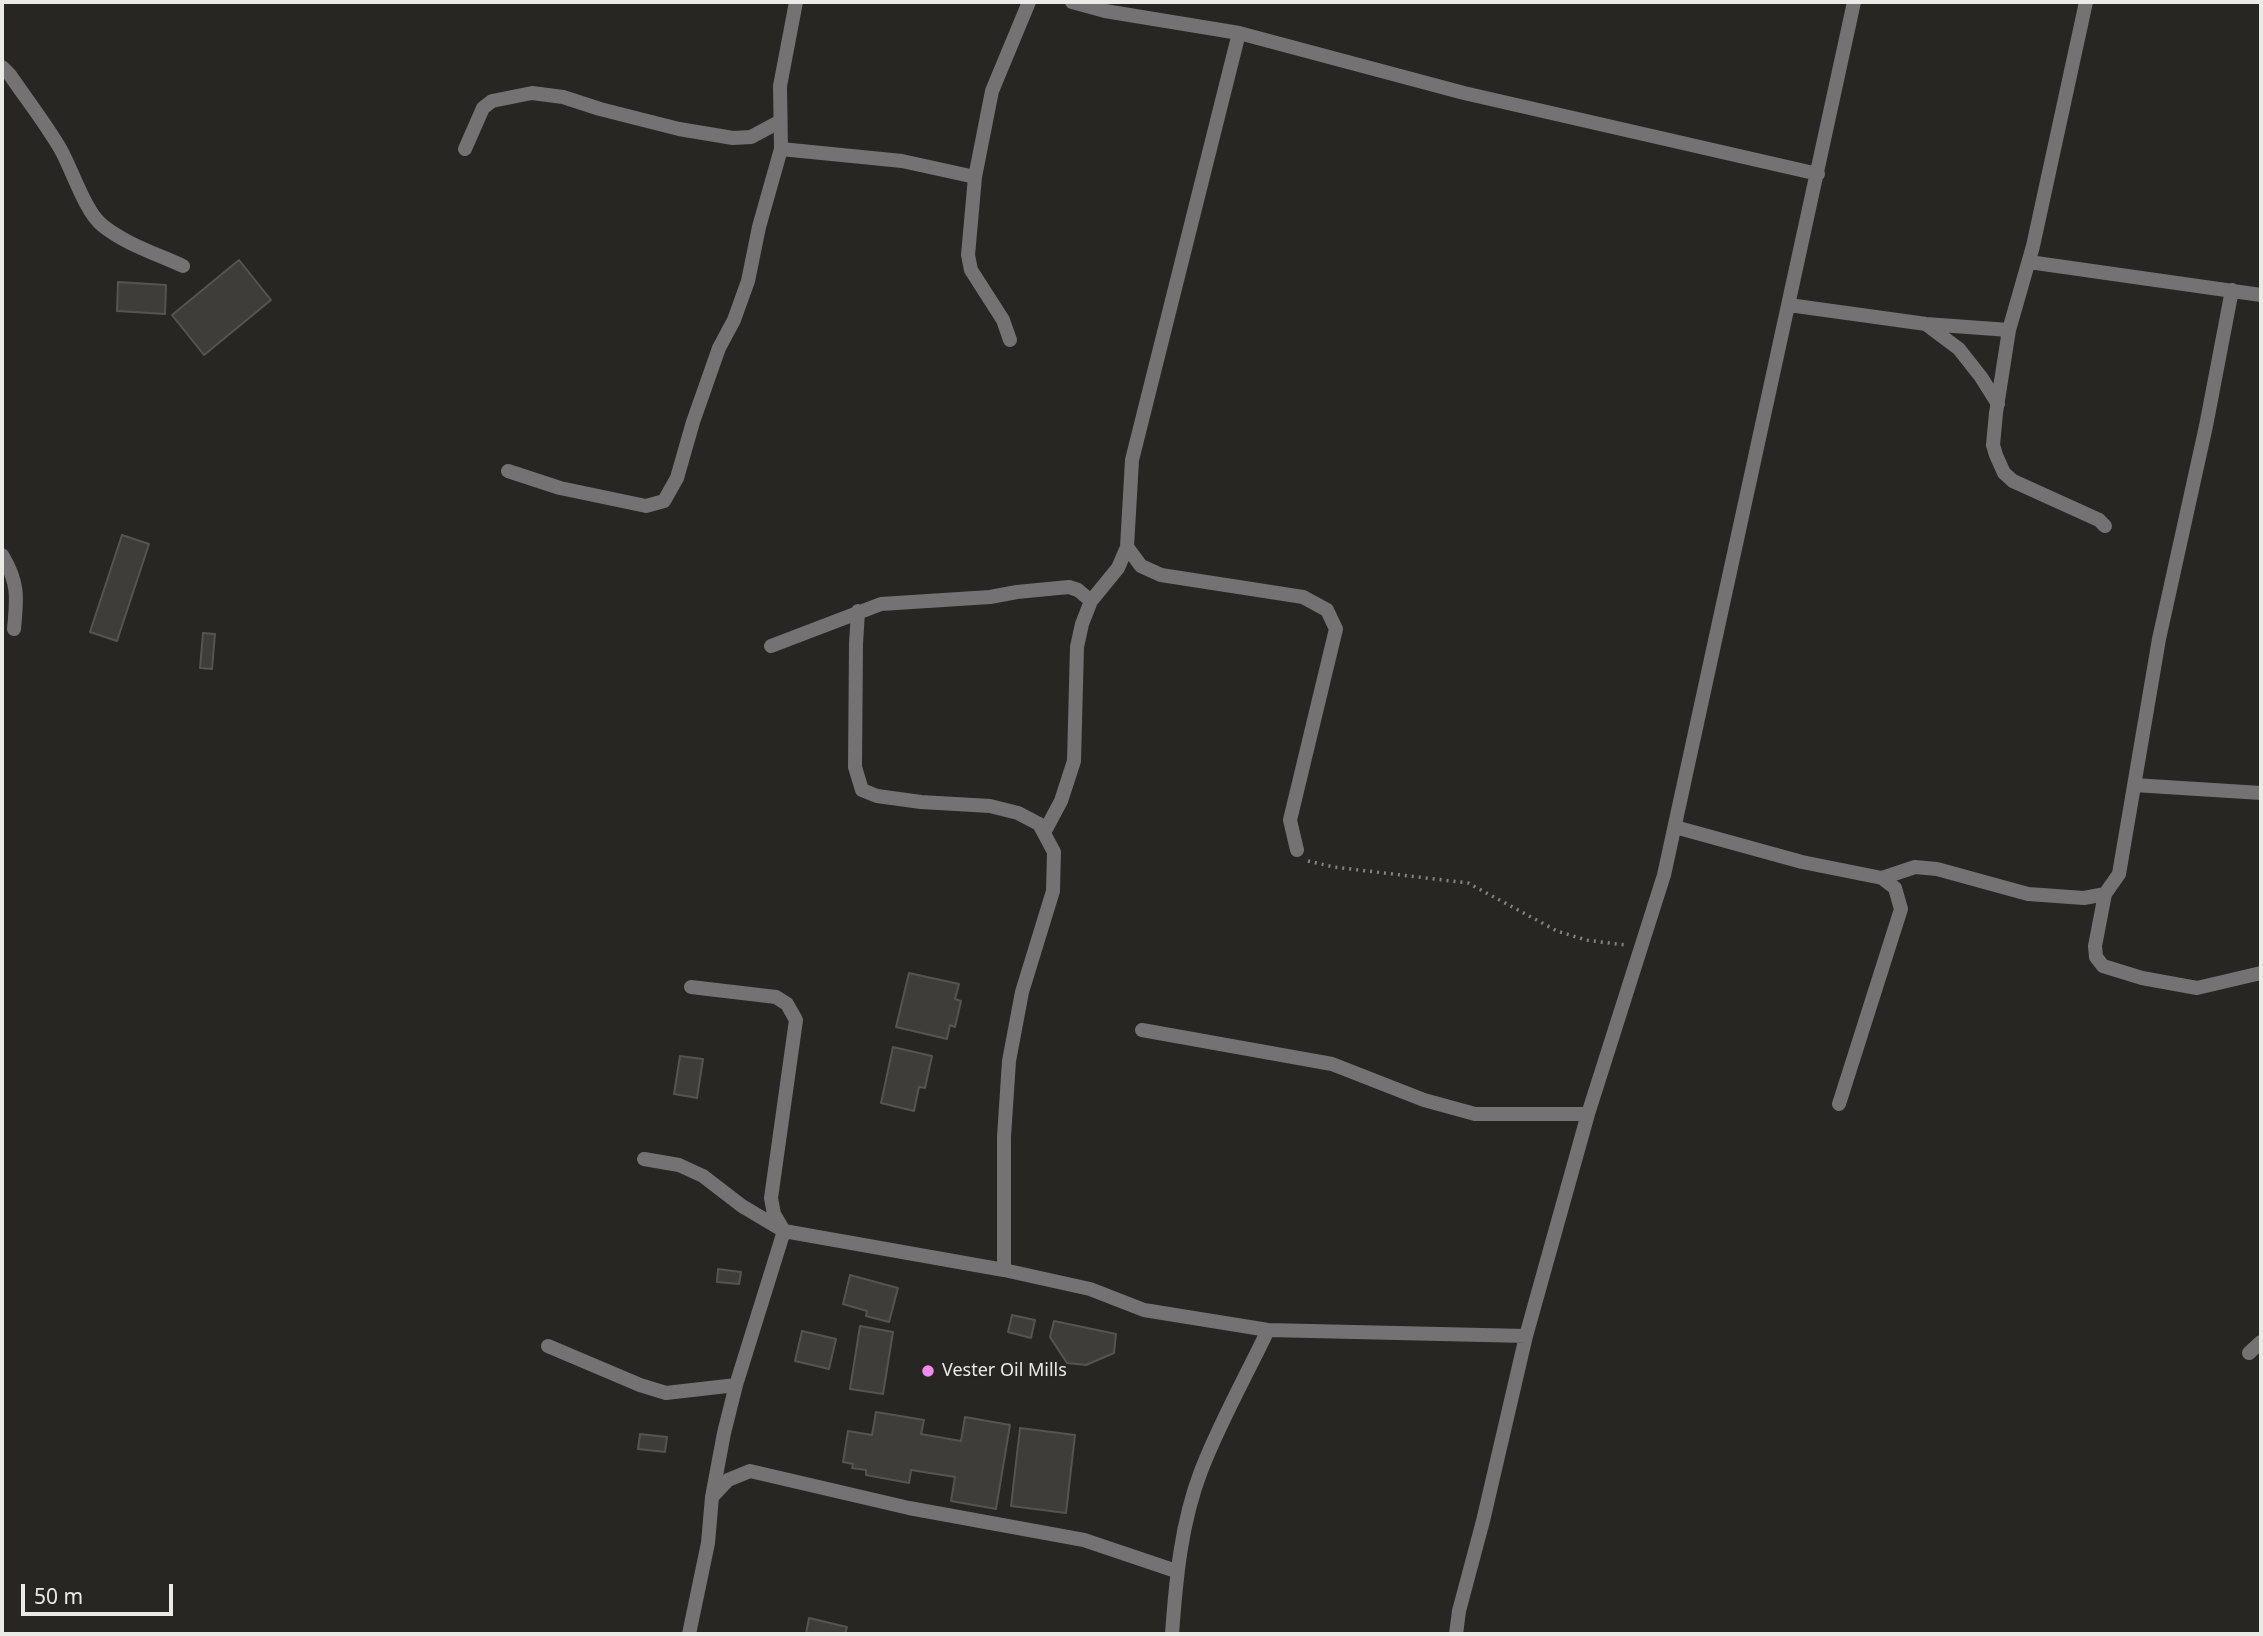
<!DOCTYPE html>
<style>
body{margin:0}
#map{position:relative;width:2263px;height:1636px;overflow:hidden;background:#272623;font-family:"Noto Sans",sans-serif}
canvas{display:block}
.frame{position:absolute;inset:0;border:4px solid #eaeae7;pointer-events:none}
.scale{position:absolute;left:21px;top:1584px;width:152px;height:32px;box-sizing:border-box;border:4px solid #eaeae7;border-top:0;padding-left:9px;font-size:21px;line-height:24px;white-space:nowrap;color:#eaeae7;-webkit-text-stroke:5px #272623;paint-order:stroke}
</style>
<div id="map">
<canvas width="2263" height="1636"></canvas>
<div class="frame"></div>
<div class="scale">50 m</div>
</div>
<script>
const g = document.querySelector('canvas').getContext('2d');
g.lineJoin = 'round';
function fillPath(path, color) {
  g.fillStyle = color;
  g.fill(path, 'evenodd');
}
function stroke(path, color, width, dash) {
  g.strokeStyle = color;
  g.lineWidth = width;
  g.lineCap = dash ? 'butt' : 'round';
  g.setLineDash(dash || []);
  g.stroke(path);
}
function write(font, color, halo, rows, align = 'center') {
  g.font = font + ' "Noto Sans",sans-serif';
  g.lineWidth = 5;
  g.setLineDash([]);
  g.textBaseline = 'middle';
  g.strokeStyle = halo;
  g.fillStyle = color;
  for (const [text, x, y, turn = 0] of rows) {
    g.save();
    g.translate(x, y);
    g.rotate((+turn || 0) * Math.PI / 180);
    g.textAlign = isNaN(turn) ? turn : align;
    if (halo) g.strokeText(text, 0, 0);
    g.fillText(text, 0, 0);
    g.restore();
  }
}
const building = new Path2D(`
 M239,260L271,300L204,355L172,315Z
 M118,282L166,285L165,314L117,311Z
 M122,535L149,544L117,641L90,632Z
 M203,633L215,634L212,669L200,668Z
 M909,973L959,984L955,999L961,1001L955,1027L950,1025L947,1039L896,1027Z
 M893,1047L932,1056L925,1088L919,1087L914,1111L881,1103Z
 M680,1056L703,1059L697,1098L674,1094Z
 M718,1269L741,1272L739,1284L717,1282Z
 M850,1275L898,1288L889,1322L866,1316L867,1311L843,1304Z
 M1012,1315L1035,1320L1031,1338L1008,1332Z
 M1054,1321L1116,1334L1114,1353L1086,1365L1067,1363L1050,1337Z
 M860,1326L893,1332L883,1394L850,1389Z
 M802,1331L836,1339L829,1369L795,1361Z
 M876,1412L924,1420L921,1434L961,1441L965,1417L1010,1425L996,1509L951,1501L955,1477L911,1470L909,1483L866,1475V1470L852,1468L853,1464L843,1462L848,1431L872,1435Z
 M1020,1428L1075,1435L1066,1513L1011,1506Z
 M640,1434L667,1437L665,1452L638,1449Z
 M809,1618L847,1627L845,1634H806Z`);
fillPath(building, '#3f3d3a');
stroke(building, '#565451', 2);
stroke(new Path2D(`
 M1308,861L1334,867L1468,883L1557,931L1586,940L1625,945`), '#848481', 3.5, [2, 5]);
stroke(new Path2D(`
 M1072,2L1105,11L1239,33L1464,93L1818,174
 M2086,2L2033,246L2009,330L1996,413L1993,445L1996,455L2004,473L2013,481L2099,520L2105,526
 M2,67L10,75C27,100 46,124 61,150C73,172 85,211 102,225C125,244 157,254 183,266
 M465,149L483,108L492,101L532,93L563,97L600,109L679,129L733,138L751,137L779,122
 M781,149L902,161L975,177
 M2029,262L2261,295
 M1789,305L1926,324L2009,330
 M1927,325L1959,349L1981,377L1998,404
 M1010,340L1003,320L971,270L968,255L975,177L992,91L1029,2
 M508,471L560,488L646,506L664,501L677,478L693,422L719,348L734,320L748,281L759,227L781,149L780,86L796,2
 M1127,547L1141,566L1161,575L1303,597L1327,610L1336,629L1290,820L1297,850
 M2,555C19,583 17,598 14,629
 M858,611L856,644L855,767L862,790L877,796L921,802L990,806L1018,813L1039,824L1054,852L1053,891L1022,992L1009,1061L1004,1137V1270
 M771,646L881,604L990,597L1017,592L1069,587L1078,590L1091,601
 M2134,785L2261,793
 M1675,827L1802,862L1882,878L1895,888L1901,909L1839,1104
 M1045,831L1061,801L1074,761L1077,647L1082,624L1091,601L1118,568L1127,547L1132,460L1239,33
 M1882,878L1915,867L1937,869L2028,894L2084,898L2105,894L2119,874L2159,639L2206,426L2232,290
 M2105,894L2095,946L2096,957L2103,966L2142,978L2197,988L2261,973
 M1142,1030L1332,1064L1424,1100L1475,1114H1588
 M644,1159L679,1165L703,1176L742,1206L784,1231L1004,1270L1090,1289L1144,1310L1268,1330L1526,1336
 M548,1346L640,1385L666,1393L736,1385
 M2249,1353L2261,1342
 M713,1496L728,1480L750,1471L909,1508L1084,1540L1176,1571
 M689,1634L708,1543L712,1497L724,1433L736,1385L784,1231L774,1214L771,1198L796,1020L787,1004L776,997L691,987
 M1172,1634C1176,1579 1181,1523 1201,1471C1219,1424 1246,1376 1268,1330
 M1456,1634L1459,1611L1483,1521L1526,1336L1588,1114L1664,875L1854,2`), '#747273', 14);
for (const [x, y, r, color] of [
 [928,1371,7,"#f28af2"]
]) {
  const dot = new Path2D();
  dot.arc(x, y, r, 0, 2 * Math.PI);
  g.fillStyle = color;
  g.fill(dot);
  stroke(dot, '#272623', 2.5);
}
write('18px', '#eaeae7', '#272623', [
 ["Vester Oil Mills",942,1371]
], 'left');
</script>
